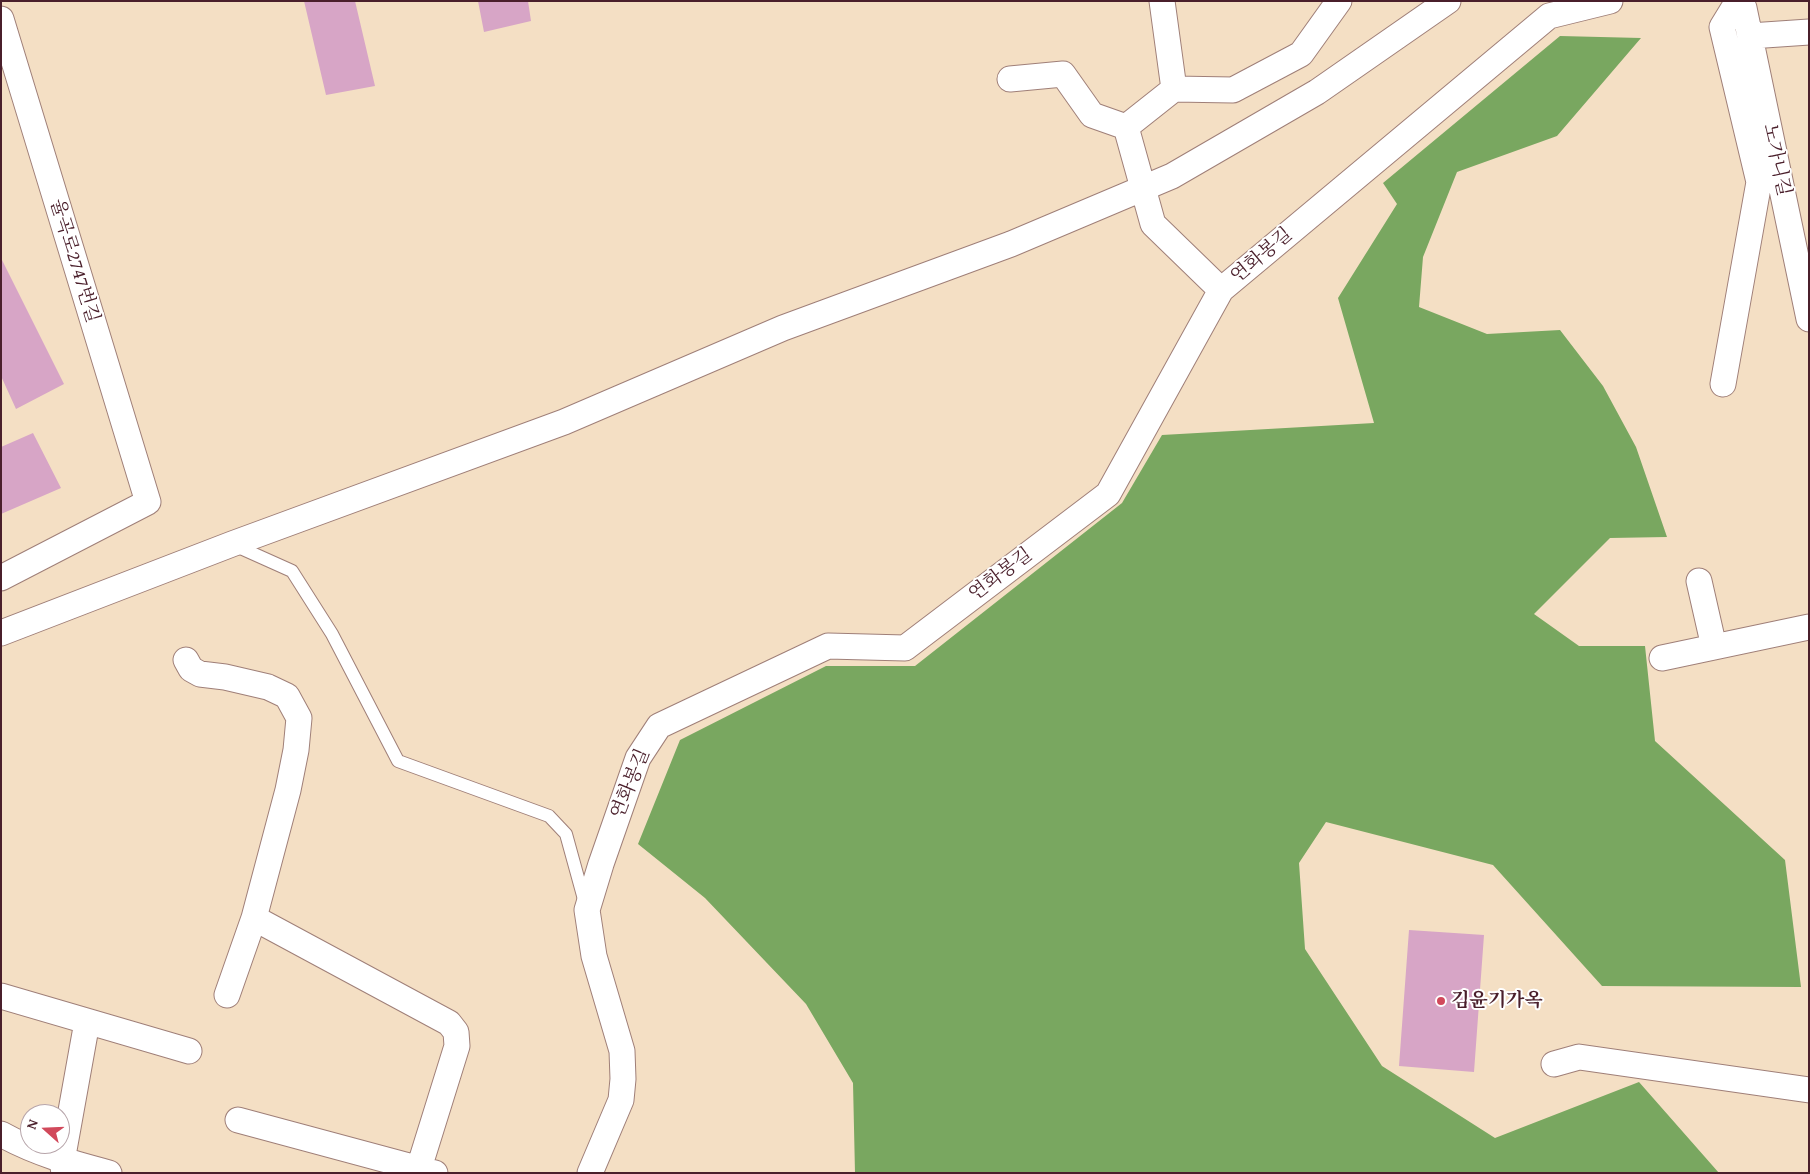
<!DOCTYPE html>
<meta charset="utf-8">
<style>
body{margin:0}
#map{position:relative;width:1810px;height:1174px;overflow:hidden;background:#f4dfc4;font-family:"Gentium Book Plus",serif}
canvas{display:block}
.frame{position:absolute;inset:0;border:2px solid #4a1f2b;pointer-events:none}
.north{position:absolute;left:20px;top:1104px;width:50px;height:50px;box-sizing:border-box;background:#fff;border:1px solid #b7a5aa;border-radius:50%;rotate:290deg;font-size:14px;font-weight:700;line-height:20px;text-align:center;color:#4a1f2b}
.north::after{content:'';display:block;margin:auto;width:18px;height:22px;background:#d1495b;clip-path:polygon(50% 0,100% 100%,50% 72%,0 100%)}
</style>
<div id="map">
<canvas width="1810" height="1174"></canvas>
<div class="frame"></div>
<div class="north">N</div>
</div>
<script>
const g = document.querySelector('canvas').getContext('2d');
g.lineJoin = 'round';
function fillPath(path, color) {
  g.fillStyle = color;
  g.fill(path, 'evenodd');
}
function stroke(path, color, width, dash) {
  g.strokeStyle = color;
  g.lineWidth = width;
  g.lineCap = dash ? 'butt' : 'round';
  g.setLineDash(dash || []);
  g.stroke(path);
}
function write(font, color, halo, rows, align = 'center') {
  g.font = font + ' "Gentium Book Plus","Noto Serif KR",serif';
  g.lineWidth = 4;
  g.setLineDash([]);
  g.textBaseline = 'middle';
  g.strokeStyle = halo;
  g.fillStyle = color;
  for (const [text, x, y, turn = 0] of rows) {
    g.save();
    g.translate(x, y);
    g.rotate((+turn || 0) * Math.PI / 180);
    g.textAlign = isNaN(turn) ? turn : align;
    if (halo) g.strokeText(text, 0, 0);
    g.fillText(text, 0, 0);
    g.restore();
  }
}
fillPath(new Path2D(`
 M1560,36L1641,38L1557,136L1457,172L1423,257L1419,307L1487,334L1560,330L1603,386L1636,447L1667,537L1610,538L1534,614L1579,646H1645L1655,741L1785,860L1801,987L1602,986L1493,865L1326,822L1299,863L1305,949L1382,1066L1495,1138L1639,1082L1719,1173H855L853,1083L806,1004L705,898L638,844L680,740L826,666H915L1122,503L1162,435L1374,423L1338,298L1397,204L1383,183Z`), '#79a760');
fillPath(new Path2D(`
 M304,1H355L375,86L326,95Z
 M478,1H528L531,21L484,32Z
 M1,258L64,384L16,409L1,376Z
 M33,433L61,488L1,514V447Z
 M1409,930L1484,935L1474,1072L1399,1066Z`), '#d7a5c6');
const lane = new Path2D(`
 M234,545L292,571L332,634L398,761L549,816L566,834L585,903`);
const street = new Path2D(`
 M1162,1L1174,89L1126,127L1153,224L1221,290
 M1741,1L1744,8L1809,319
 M1,19L148,502L1,578
 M1750,36L1809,32
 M1010,79L1063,74L1092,115L1126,127
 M1174,89L1233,90L1301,54L1339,1
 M1723,384L1759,182L1722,27L1738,1
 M1699,581L1714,647
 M1,633L232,544L564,422L783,328L1011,244L1172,176L1317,92L1448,1
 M1662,658L1809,627
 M186,660L191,669L200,674L225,677L268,687L287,696L299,718L296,750L288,790L254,918L227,995
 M254,918L449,1023L456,1032L457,1046L419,1168
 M1,996L189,1051
 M1554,1064L1579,1057L1809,1090
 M238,1120L435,1173
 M1,1134C35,1153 71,1163 109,1173
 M64,1173L62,1161L87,1022
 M590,1173L621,1100L623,1079L622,1051L594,956L587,910L601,864L638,758L659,726L828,646L905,648L1108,494L1221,290L1549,16L1610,1`);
stroke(lane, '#9f7f78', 14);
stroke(street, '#9f7f78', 27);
stroke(lane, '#fff', 12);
stroke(street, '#fff', 25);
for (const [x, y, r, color] of [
 [1441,1001,5,"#d1495b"]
]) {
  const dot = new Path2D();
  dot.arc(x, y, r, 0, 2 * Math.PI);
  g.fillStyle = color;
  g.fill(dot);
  stroke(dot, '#fff', 2);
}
write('19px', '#4a1f2b', '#fff', [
 ["노가니길",1776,160,78],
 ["연화봉길",1262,256,-40],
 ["율곡로2747번길",74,261,73],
 ["연화봉길",1001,575,-37],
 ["연화봉길",631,784,-68]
]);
write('bold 19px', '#4a1f2b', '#fff', [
 ["김윤기가옥",1451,1001]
], 'left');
</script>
